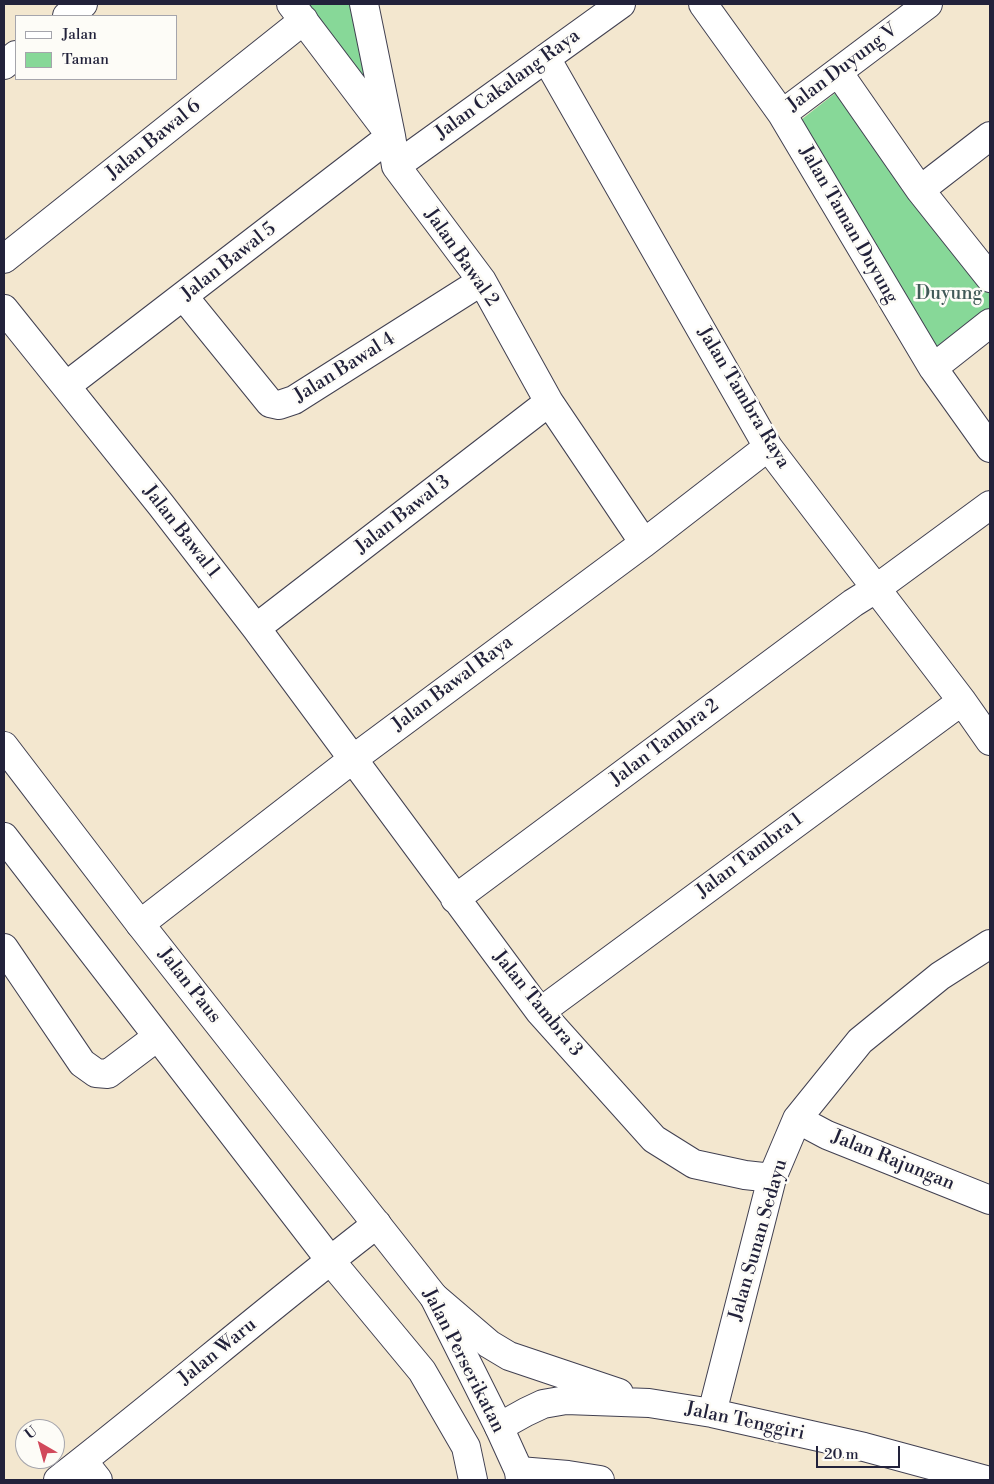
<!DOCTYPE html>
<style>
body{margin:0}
#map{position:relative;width:994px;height:1484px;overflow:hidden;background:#f3e7cf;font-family:"Libre Bodoni",serif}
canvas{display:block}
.frame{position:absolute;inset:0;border:5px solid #22223b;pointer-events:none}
.legend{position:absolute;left:15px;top:15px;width:162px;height:65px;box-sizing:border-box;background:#fdfcf7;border:1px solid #a5a5ac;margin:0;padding:6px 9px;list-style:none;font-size:15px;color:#22223b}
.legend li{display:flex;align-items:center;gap:10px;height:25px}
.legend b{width:25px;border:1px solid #a5a5ac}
.north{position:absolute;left:15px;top:1419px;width:50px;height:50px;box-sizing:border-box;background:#fdfcf7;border:1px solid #a5a5ac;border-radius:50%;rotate:322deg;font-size:14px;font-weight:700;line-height:20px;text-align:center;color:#22223b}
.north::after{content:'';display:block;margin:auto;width:18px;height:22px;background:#d1495b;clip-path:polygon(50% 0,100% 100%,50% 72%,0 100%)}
.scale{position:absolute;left:816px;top:1446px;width:84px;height:22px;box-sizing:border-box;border:2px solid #22223b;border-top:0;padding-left:6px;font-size:15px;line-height:18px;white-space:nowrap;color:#22223b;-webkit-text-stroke:4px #fdfcf7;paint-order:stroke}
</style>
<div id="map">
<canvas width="994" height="1484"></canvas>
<div class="frame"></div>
<ul class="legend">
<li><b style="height:6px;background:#fff"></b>Jalan</li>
<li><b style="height:14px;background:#87d898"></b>Taman</li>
</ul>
<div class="north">U</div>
<div class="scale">20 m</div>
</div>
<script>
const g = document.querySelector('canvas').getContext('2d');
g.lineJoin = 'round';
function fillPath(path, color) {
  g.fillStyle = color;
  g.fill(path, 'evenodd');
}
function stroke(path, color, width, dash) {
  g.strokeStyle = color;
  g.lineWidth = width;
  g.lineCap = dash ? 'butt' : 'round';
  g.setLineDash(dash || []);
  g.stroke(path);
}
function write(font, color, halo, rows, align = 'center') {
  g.font = font + ' "Libre Bodoni",serif';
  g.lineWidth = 5;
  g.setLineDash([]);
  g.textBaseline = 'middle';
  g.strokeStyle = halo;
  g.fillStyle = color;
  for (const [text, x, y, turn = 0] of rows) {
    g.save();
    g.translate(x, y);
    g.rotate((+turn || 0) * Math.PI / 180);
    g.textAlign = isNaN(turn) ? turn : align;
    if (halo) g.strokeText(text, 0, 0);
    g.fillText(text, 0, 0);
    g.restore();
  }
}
fillPath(new Path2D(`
 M302,4H356L379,99Z
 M847,84L990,281V316L941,352L928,340L797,123Z`), '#87d898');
const minor = new Path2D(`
 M291,4L391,136L396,166L482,281L549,402L644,543
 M703,4L782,114L933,368L990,448
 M67,16L83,4
 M546,58L768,447L962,701L990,741
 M4,65L16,55
 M838,72L920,190L990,278
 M782,114L928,4
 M396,166L621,4
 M920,190L990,136
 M4,259L304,20
 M184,297L270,403L279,405L294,400L482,281
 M4,309L161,505L256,628L540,1012L654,1139L694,1164L745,1175L772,1178
 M933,368L990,323
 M66,386L391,136L364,4
 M256,628L549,402
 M455,899L853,603L877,588L990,505
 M140,924L353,759L644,543L768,447
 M4,948L82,1063L96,1073L108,1074L157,1037
 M540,1012L962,701
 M797,1119L827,1135L990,1200
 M434,1297L489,1344L509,1356L619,1393
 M712,1413L772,1178L797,1119L860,1041L940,976L990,944
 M499,1427L526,1412L543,1404L566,1400L649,1403L712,1413L864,1447L986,1480
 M83,1461L98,1480
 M519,1471L568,1475L600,1480
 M58,1480C166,1396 269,1307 377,1224`);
const major = new Path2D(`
 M4,746L140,924L434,1297L499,1427L519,1471L520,1480
 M4,837L330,1260L422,1371L466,1447L473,1480`);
stroke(minor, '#414051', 30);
stroke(major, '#414051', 30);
stroke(minor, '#fff', 28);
stroke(major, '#fff', 28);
write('19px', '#22223b', '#fdfcf7', [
 ["Jalan Duyung V",843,68,-37],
 ["Jalan Cakalang Raya",508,85,-36],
 ["Jalan Bawal 6",154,140,-39],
 ["Jalan Taman Duyung",848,225,60],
 ["Jalan Bawal 2",461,258,55],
 ["Jalan Bawal 5",229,262,-38],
 ["Jalan Bawal 4",345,368,-32],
 ["Jalan Tambra Raya",743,398,59],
 ["Jalan Bawal 3",403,515,-38],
 ["Jalan Bawal 1",181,532,52],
 ["Jalan Bawal Raya",453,684,-37],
 ["Jalan Tambra 2",665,743,-37],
 ["Jalan Tambra 1",750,856,-37],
 ["Jalan Paus",189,986,52],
 ["Jalan Tambra 3",537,1004,51],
 ["Jalan Rajungan",893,1161,22],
 ["Jalan Sunan Sedayu",759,1240,-74],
 ["Jalan Waru",218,1352,-39],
 ["Jalan Perserikatan",463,1361,63],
 ["Jalan Tenggiri",745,1422,12]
]);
write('19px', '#405957', '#fdfcf7', [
 ["Duyung",949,294]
]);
</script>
